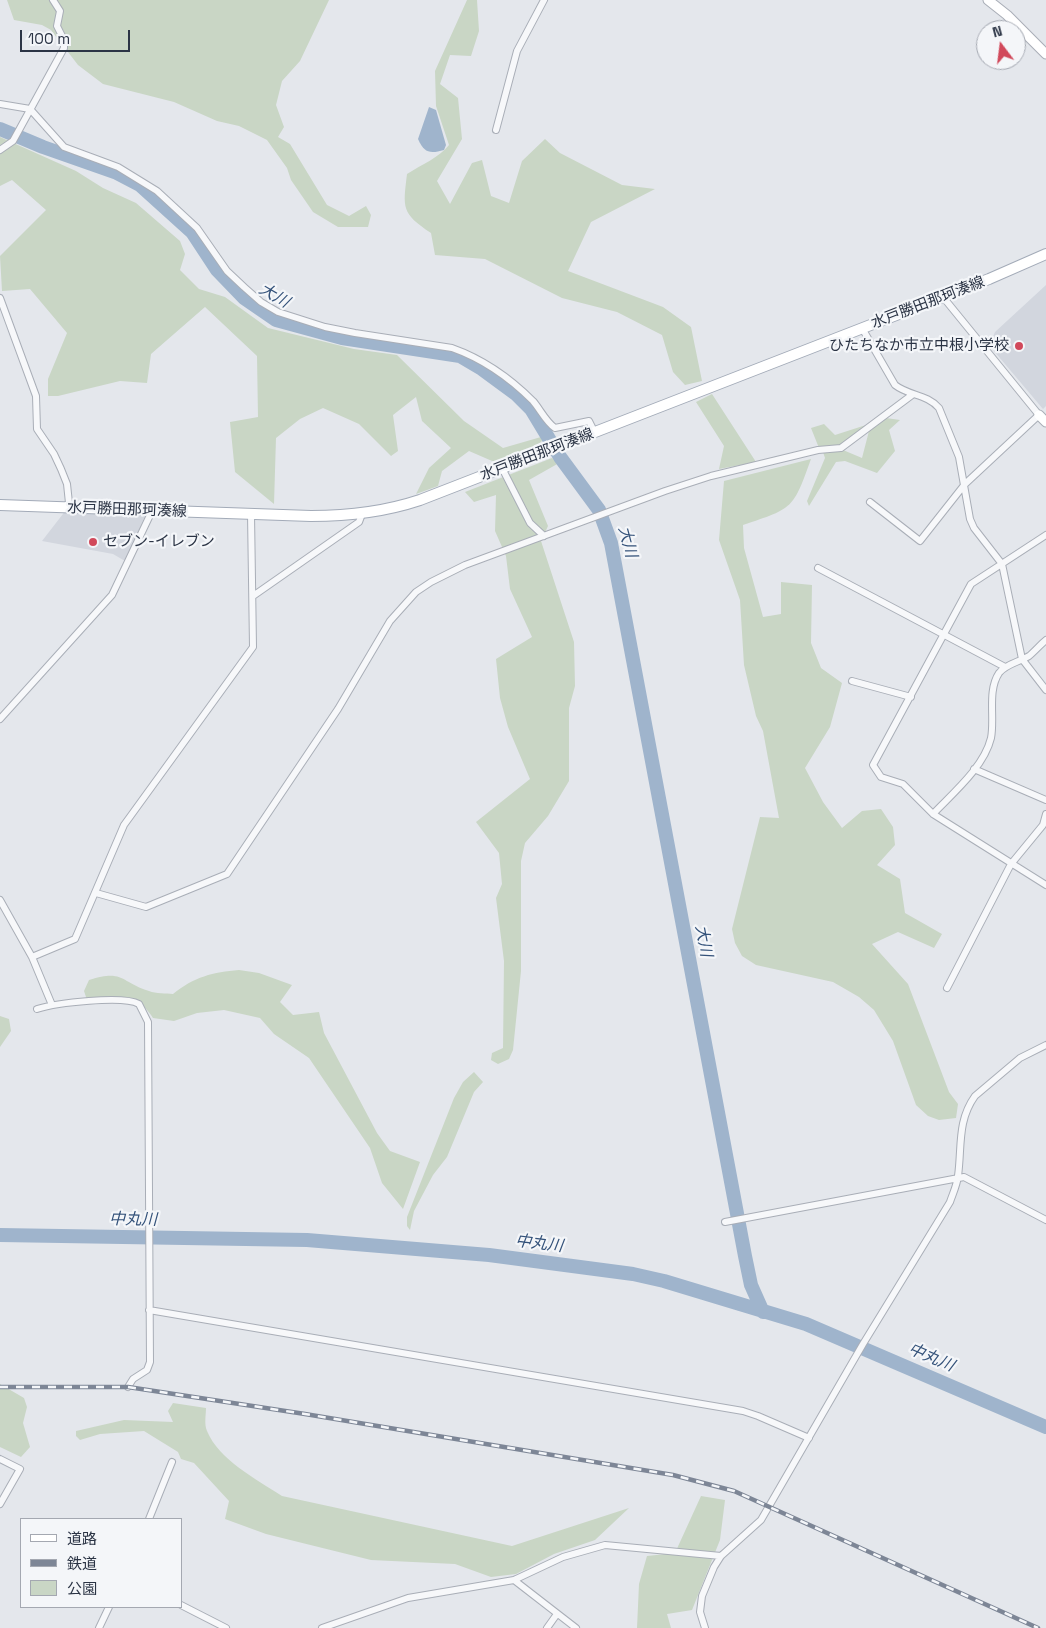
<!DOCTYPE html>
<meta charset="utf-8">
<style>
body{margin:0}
#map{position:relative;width:1046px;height:1628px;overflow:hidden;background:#e4e7ec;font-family:"Space Grotesk","Noto Sans JP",sans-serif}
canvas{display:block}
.legend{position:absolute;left:20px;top:1518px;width:162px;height:90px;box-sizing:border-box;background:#f4f6f9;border:1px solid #a4a8b1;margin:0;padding:6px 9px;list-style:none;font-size:15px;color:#2b3445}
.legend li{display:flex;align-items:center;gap:10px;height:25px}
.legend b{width:25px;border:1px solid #a4a8b1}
.north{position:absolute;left:976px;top:20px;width:50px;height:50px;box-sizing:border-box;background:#f4f6f9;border:1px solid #a4a8b1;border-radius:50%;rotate:345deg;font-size:14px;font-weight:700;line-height:20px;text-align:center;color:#2b3445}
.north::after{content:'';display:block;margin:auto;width:18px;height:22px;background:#d1495b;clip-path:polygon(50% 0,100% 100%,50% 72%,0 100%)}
.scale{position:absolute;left:20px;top:30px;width:110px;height:22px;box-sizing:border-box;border:2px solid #2b3445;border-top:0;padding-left:6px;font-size:15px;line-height:18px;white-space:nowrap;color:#2b3445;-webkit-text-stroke:4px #f4f6f9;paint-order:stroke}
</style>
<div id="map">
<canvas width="1046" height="1628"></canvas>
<ul class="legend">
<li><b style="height:6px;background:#fff"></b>道路</li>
<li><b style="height:6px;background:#7d8696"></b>鉄道</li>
<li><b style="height:14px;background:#c9d6c5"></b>公園</li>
</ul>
<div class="north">N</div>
<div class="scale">100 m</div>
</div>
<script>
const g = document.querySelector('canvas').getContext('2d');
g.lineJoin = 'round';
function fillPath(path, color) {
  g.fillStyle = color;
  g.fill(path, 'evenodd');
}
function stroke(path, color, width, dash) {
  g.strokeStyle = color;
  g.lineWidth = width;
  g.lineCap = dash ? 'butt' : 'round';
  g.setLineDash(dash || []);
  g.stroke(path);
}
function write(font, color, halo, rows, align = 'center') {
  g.font = font + ' "Space Grotesk","Noto Sans JP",sans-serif';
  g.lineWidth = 4.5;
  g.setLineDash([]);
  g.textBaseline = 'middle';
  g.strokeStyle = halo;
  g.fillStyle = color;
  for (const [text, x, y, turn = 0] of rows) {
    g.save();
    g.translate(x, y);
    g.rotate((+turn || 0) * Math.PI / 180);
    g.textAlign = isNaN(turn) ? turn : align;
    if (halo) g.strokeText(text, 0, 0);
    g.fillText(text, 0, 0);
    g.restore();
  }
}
fillPath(new Path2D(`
 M1046,285V406L1043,409L994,351L991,342L995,332Z
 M66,510L146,514L125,561L113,554L42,541Z`), '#d2d6de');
fillPath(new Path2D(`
 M7,0H329L300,61L282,81L276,105L284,127L278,137L290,144L327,205L349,216L366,206L371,215L368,227H338L313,212L291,180L287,168L267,140L239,126L217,121L174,102L103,84L78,65L51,30L42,25L14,20Z
 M467,0H477L479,31L471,56L450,55L440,84L458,98L462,139L437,181L450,204L472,163L482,160L491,196L509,203L522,161L545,139L560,153L622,185L655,189L591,222L568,271L663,307L691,327L702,381L685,385L673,372L662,335L617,312L562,298L485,259L435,255L431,233C401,213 403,208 407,174C421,165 440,157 449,145L436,106L435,71Z
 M0,137L76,171L103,188L136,203L180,241L185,254L180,270L199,289L225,297L268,328L354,349L397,355L464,421L503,448L541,437L542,441L531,450L499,464L469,451L442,471L438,486L416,494L429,468L451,448L422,421L416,397L393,415L398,451L391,456L359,424L323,408L300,419L276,438L274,504L235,472L230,422L258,417L257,356L205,307L151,354L147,383L120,381L58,396H48V379L67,333L30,289L2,291L0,256L46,210L12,180L0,186Z
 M712,394L756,462L719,469L724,446L696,402Z
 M886,418L900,420L889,430L895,451L877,473L845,461L836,462L809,506L807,501L825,458L823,452L843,450L862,458L869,431Z
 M824,424L835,435L866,425L842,446L819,448L811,428Z
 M552,458L559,463L529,480L548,526L541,541L574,642L575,686L569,708V781L548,816L525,843L521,861V971L513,1050L509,1059L498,1064L491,1060L492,1053L503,1048L504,961L496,898L502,884L499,853L476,822L530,779L508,727L500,698L496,659L532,637L510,589L506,556L495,531L496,495L474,502L465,492Z
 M811,459C793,509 794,508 743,525L744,548L763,617L781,614V582L812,585L811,643L821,668L842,683L830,727L805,768L823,802L842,828L862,811L881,809L893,827L895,845L877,865L900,879L905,913L942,934L934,948L898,932L872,944L908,984L949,1092L958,1104L956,1118L939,1120L928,1116L916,1105L893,1041L874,1010L859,997L833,982L756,965L742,956L735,943L732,929L760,817L779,818L763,731L756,716L744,665L740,600L719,540L724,481Z
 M239,970L259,973L292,985L280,1002L293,1015L319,1012L324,1033L377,1133L390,1151L420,1162L403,1209L382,1183L370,1148L309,1058L274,1034L260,1018L224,1010L197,1013L174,1021L153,1018C134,989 118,998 87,1000L84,991L89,980C124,969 120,982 149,991C156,994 166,993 173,994C194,977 213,972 239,970Z
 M0,1016L9,1019L11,1031L0,1047Z
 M474,1072L483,1082L474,1092L447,1157L433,1175L414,1211L410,1230L407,1226V1217L454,1098L463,1082Z
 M0,1384L24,1398L27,1407L23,1423L30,1447L21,1457L0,1447Z
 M173,1403L206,1408C206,1415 204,1424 207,1431C219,1460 256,1479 282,1496L512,1546L629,1508L595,1540L554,1554L516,1574L491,1577L455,1564L371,1560L266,1534L225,1519L229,1501L194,1463L181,1459L178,1452L144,1431L100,1434L80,1440L76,1436V1431L124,1420L173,1422L168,1411Z
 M701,1496L725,1500L720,1540L692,1610L667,1614L671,1628H637L639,1584L647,1556L675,1553Z`), '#c9d6c5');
fillPath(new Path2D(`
 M429,107L436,110L446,145L444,150C430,154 424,153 418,139Z`), '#9fb4cc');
stroke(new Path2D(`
 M0,129L43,147L117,173L140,185L192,232L217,270L244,298L276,320L342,338L460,356L482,369L516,394L531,409L560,457L599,510L611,543L745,1256L751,1285L763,1312
 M0,1235L307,1240L489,1255L633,1274L664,1281L806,1324L1046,1427`), '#9fb4cc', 14);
const street = new Path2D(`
 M0,104L30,109L64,147L118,167L157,191L197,228L227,271L244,287L261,302L278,312L325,327L355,333L452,348C483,359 510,378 533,401C540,409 546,422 555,428L589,421L595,433
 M496,130L517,51L544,0
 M0,150L13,141L64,48V40L57,26L60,11L53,0
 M0,298L36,396L37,429L54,454L61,469L67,484L69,503L64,507
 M862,328L895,385C909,396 927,394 939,408L959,457L970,519L974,528L1002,564L1022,659L1046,690
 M502,468L530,523L544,536
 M870,502L920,541L965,484L1039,415L943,297
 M818,568L1005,667
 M253,596L359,522L362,514
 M1046,640C1040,645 1035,651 1029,656C1019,662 1006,664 999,673C987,691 995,718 991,738C984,767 953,793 933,814L1046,885
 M852,681L911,697
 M0,719L112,595L152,511
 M974,769L1046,800
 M933,814L903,784L881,777L873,765L971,584L1046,535
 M96,893L146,907L227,874L338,709L390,621L416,592L431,582L465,565L665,491L711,476L818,450L841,448L912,395
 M0,900L32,957L52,1005
 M32,957L75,939L124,825L253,647L251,514
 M947,988L1011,864L1043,825L1046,814
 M37,1009C56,1003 123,995 139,1004L148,1022L150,1362L147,1370L133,1379L128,1387
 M725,1222L964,1177L1046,1220
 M149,1310L743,1411L758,1416L809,1438
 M0,1459L20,1469L0,1504
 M149,1519L172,1462
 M514,1580L576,1628
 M181,1605L226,1628
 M99,1628L109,1607
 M322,1628L408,1598L514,1580L563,1557L605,1545L721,1556
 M547,1628L557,1614
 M705,1628L700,1612L702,1596L714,1567L721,1556L761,1520L863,1344L950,1202C953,1193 957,1185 958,1176C962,1147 957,1121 975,1096L1020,1058L1046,1045`);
const secondary = new Path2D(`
 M988,0L1007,15L1046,54
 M1039,415L1046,422`);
const primary = new Path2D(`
 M0,505L311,516C349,516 384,512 420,500L989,279L1046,254`);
stroke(street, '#a9aeb7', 8);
stroke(secondary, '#a9aeb7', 11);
stroke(primary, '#a3abb8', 12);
stroke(street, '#f7f8fa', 6);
stroke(secondary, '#fff', 9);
stroke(primary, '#fff', 10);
const rail = new Path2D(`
 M0,1387H128L305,1414L673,1475L734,1491L1038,1628`);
stroke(rail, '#7d8696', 4.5);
stroke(rail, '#f4f6f9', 2.5, [8]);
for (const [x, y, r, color] of [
 [1019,346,5,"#d1495b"],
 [93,542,5,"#d1495b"]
]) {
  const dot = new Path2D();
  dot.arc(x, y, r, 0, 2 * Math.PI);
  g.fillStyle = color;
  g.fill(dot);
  stroke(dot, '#f4f6f9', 2);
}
write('15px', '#2b3445', '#f4f6f9', [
 ["水戸勝田那珂湊線",928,303,-21],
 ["水戸勝田那珂湊線",537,455,-21],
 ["水戸勝田那珂湊線",127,510,2]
]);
write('15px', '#2b3445', '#f4f6f9', [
 ["ひたちなか市立中根小学校",1009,346],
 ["セブン-イレブン",103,542,"left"]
], 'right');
write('italic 16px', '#34527a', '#f4f6f9', [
 ["大川",274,296,30],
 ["大川",627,542,75],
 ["大川",703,941,79],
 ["中丸川",133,1220,1],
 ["中丸川",539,1244,7],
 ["中丸川",931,1358,23]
]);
</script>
